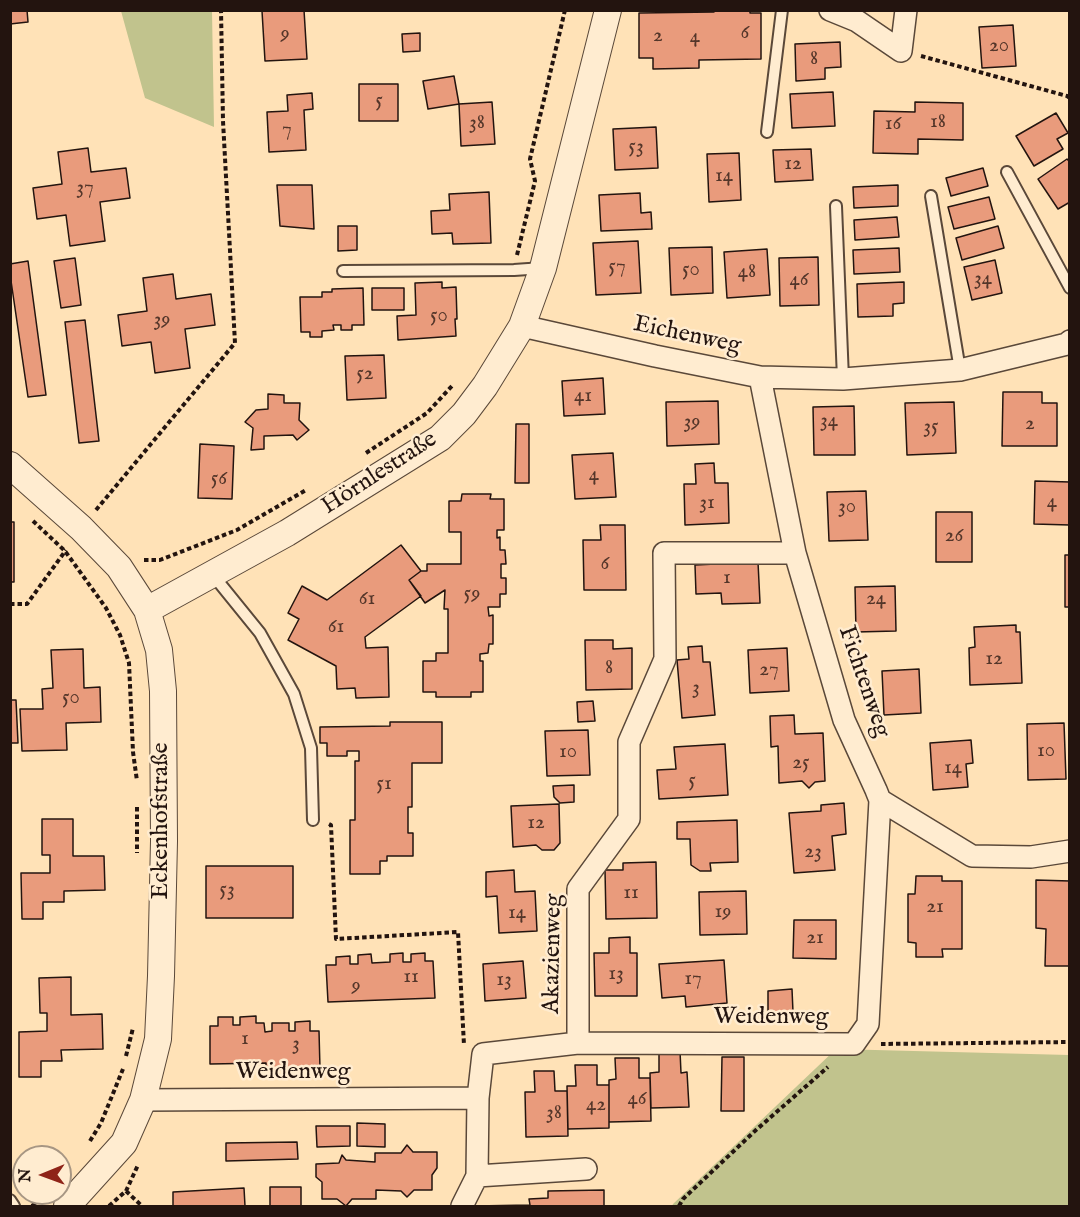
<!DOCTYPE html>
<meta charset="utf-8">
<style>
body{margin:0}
#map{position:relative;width:1080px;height:1217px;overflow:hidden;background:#ffe2b7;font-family:"IM FELL English",serif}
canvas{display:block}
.frame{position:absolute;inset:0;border:12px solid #23140f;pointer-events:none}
.north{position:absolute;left:12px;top:1145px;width:60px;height:60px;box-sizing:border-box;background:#ffecd0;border:2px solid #a79683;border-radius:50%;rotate:269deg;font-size:16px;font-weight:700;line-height:24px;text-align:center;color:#23140f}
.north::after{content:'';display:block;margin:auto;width:21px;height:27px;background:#8f2418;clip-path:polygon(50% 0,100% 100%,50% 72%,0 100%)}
</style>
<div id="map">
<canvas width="1080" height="1217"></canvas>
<div class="frame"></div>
<div class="north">N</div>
</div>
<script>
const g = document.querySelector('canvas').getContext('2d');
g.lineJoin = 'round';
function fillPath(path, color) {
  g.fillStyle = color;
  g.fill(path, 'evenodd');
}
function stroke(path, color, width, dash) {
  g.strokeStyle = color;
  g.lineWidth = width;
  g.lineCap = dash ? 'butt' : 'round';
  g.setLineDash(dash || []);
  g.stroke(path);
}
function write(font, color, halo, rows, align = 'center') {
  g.font = font + ' "IM FELL English",serif';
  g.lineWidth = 5;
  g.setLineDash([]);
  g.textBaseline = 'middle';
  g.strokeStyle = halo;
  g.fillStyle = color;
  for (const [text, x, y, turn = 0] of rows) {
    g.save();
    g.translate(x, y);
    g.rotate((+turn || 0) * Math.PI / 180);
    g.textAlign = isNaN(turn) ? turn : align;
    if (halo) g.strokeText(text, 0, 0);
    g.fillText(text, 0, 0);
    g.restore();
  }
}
fillPath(new Path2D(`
 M121,11H212L214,127L145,98Z
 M836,1049L1069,1055V1206H672L673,1204Z`), '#c1c38d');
const building = new Path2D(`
 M10,10H27L28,22L10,24Z
 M274,10H304L307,59L265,61L262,11Z
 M714,10H750V13H761V59L699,60V68L653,69V58H639V13L714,12Z
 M1013,25L1016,66L982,68L979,27Z
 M420,33V51L403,52L402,34Z
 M840,42L841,67L825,68V79L796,81L795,44Z
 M454,76L459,104L428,109L423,81Z
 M359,84H398V121H359Z
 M833,92L835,126L792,128L790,94Z
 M312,93L313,109L304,110L306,150L269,152L267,112L288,111L287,95Z
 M492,102L495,144L461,146L459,104Z
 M915,102L963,103V140L918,139V154L873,153L874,111L915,112Z
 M1056,113L1068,133L1057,139L1063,149L1034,166L1016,136Z
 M656,127L658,168L615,170L613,129Z
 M88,148L91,172L126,168L130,198L100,202L105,241L70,246L66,215L37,219L33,188L62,184L58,152Z
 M811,149L813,180L775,182L773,150Z
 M739,153L741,200L709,202L707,154Z
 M1067,159L1070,162V202L1058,209L1038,179Z
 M983,168L988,186L951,196L946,178Z
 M277,185H312L314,229L280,226Z
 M898,185V206L854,208L853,187Z
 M489,192L491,243L453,244L452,233L432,234L431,211L450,210L449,194Z
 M640,193L641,213L651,212L652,229L601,231L599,195Z
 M989,197L995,219L954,229L948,207Z
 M897,217L899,237L855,240L854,220Z
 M338,226H357V250L338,251Z
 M998,226L1004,248L962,260L956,238Z
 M638,241L641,293L596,295L593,243Z
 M712,247L713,293L671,295L669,248Z
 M899,248L900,272L854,274L853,250Z
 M767,249L770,295L727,298L724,252Z
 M818,257L819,305L780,306L779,258Z
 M75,258L81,305L61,308L54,261Z
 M995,260L1002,293L972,300L964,267Z
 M28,261L46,395L28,397L10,274V264Z
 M173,274L176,299L211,294L215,325L185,329L190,368L155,373L151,342L122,346L118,315L147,311L143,278Z
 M442,282V288L456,287L457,319H455L456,336L398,340L397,316L416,315L415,283Z
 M904,282V303L893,304V316L858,317L857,284Z
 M363,288L364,325H352V330H341V325H333L334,330L322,331V337H310V332H301L300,297H322V292H332V289Z
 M372,288H404V310H372Z
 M85,320L99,441L79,443L65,322Z
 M384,355L386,398L347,400L345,356Z
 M603,378L605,414L564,416L562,381Z
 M1003,392H1042V403H1057V446H1002Z
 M268,394L284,395V403H300L299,420L309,430L297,440L293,435L264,436V449L251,450L253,428L245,422L256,410L268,409Z
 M718,401L719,444L667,446L666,402Z
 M954,402L956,453L907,455L905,403Z
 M854,406L855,455H814L813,407Z
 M516,424H529V483H515Z
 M200,444L234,446L232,499L198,498Z
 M613,453L616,497L575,499L572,455Z
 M714,463L715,483H728L729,523L685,525L684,484H696L695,464Z
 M1035,481L1070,482V525L1034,524Z
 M866,491L868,540L829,541L827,492Z
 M462,494H491L490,499H504V530H497V538L500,537V550H505L506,564H501V578H506V594H500V607H488L489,616L493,615V644H489L488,653L480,654V661H483V692H471V697H436V692H423V661H436V653H448V609H444L445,590L425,603L409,580L421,571H427V564H461V532H449V501H461Z
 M936,512H972V562H936Z
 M10,522H14V582H10Z
 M600,525H625L626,590H584L583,540H601Z
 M401,545L421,571L409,580L421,596L365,637L366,648L388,647L389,697L356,698L355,688L337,689L336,666L288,640L299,619L288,613L302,586L327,600Z
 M1065,555H1070V607H1065Z
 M758,562L760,603L722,604L721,593L696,594L695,565Z
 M895,586L896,631L856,632L855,587Z
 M1016,625V632H1020L1022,683L970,685L969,648L975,647L974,627Z
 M585,640H613V649L632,648V689L586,690Z
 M702,646L703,662H710L715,715L682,718L677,660L689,659L688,647Z
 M787,648L789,691L750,693L748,650Z
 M83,649L84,688L100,687L101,722L66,723L67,750L22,751L20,709H43L42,689L53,688L51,650Z
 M919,669L921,713L884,715L882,671Z
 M10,700H16L18,743H10Z
 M593,701L595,721L578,722L577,702Z
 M794,715L795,734L823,733L825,781L815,782L809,788L802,781L779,783L778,746L771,747L770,716Z
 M390,722H442V763H412V807H408V833H413V856H387V861H380V874H350V820H355V761H359V751H347V756H327V743H320V727L390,726Z
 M1064,723L1066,779L1028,780L1027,724Z
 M588,730L590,775L547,776L545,731Z
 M971,740L973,763L966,764L968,787L933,790L930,743Z
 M725,744L728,795L659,799L657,770L676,769L674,747Z
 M574,785V802L560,803L554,797L553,786Z
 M844,803L846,834L832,836L835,870L794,873L789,813L821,811V805Z
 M559,804L560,843L554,850H542L536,845L513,847L511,806Z
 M42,819H73V856H104L105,890L64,891V902H43V919H22L21,873H50V855H42Z
 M737,820L738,862L710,863L711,871H700L691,865L690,839H677V822Z
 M656,862L657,918L606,919L605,870H623V863Z
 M206,866H293V918H206Z
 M514,870L515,892L535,891L537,931L499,933L497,896L486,897V872Z
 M916,876H942V881H962V949H942L943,957H916V943L908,942V894H915Z
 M1036,880L1070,881V966H1045L1046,929L1036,928Z
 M746,891L747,934L700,935L699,892Z
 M794,920H836V959L793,958Z
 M630,937V953H637V996H595L594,953H609V938Z
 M403,953V962H411V954L425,953V961H433L435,998L328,1002L326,965H336V957L350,956V964H358V955L371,954L372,963L390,962V954Z
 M724,960L727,1003L686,1007L685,996L662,998L659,964Z
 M523,961L526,998L485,1001L483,964Z
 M71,977V1015L102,1014L103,1049L61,1050L62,1061H41V1077H19V1032L47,1031V1013H40L39,978Z
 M792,989L793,1012L768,1013V991Z
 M256,1016V1023H264L265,1032L272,1031V1023H289V1031H295V1022L310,1021V1031H319L320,1069L266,1070V1063L210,1064V1026H218V1017H233V1025H240V1017Z
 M680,1051L681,1073L687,1072L689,1107L651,1108L650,1073L659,1072V1052Z
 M722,1057H744V1111H721Z
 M615,1058H639V1078H650L651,1121L609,1122V1080L616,1079Z
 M575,1065H597V1085H609V1128L568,1129L567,1086H576Z
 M534,1071H554L555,1091H567L568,1136L526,1137L525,1092H535Z
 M357,1123L385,1124V1147L357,1146Z
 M316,1126H350V1146L317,1147Z
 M297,1142L298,1159L226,1161V1143Z
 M407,1145L413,1152H437V1168L432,1175V1190H414L407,1197L401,1191L376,1190V1199H352L346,1206L337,1199H322V1182L316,1177V1164L339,1163L342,1155L346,1160L375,1162V1153H401Z
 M270,1187H301V1206H270Z
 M244,1188L245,1206H173V1192Z
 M604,1190V1206H475L530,1205L529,1199L548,1198V1191Z`);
fillPath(building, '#e99b7c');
stroke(building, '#23140f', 1.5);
const service = new Path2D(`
 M767,132L782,10
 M1007,172L1070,288
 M931,196L960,370
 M836,206L843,379
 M343,271L514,270L543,268
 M213,575L260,633L294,694L311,748L313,820
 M10,1200L14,1206`);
const minor = new Path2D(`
 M830,10L857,21L901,51L906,10
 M522,326L655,356L760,377L843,379L960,370L1067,344L1070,341
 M760,377L795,553L844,720L876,790L880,800L972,856L1031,857L1070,851
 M578,1043V889L629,819V742L665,659L664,553H795
 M143,1100L478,1098
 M477,1176L586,1169
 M462,1206L477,1176L478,1098L483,1054L578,1043L854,1044L868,1024L880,800`);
const tertiary = new Path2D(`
 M10,465L81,528L119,567L147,610L159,650L163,691L164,841L161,976L158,1039L143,1100L124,1143L67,1206
 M147,610L287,533L440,438L464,414L485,386L522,326L543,268L608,10`);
stroke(service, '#5a4839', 14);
stroke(minor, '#5a4839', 24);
stroke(tertiary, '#5a4839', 28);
stroke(new Path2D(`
 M921,56L1067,96L1070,98
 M517,255L535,181L530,159L565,10
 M366,453L427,413L452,386
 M96,510L235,343L223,121L221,10
 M33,521L65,551L106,608L120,635L129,663L133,752L137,781
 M144,560H160L237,530L306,490
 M10,604H27L66,550
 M137,807V853
 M329,824L331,825L336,939L458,932L464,1045
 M881,1044L1070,1042
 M126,1056L133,1028
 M90,1141L101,1123L123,1069
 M126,1191L142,1206
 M32,1206L45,1195
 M109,1206L126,1191L138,1165
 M679,1206L683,1199L756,1130L828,1067`), '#23140f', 4, [4.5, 3]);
stroke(service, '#ffecd0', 10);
stroke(minor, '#ffecd0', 21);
stroke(tertiary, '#ffecd0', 26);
write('21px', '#54362a', null, [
 ["6",745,34],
 ["9",285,35],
 ["2",658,37],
 ["4",695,38],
 ["20",999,47],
 ["8",814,60],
 ["5",379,102],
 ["18",938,123],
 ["38",477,124],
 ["16",893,125],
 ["7",287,131],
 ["53",636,148],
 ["12",793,165],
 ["14",724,177],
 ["37",85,189],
 ["57",617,268],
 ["50",691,271],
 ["48",747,273],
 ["34",983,280],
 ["46",799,281],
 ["50",439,317],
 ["39",162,321],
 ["52",365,375],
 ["41",583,397],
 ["34",829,422],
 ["39",692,423],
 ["2",1030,425],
 ["35",931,428],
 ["4",594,476],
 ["56",219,480],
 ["4",1052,503],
 ["31",707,504],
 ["30",847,508],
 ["26",954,537],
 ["6",605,565],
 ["1",727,579],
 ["59",472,595],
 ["61",367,600],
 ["24",876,600],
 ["61",336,628],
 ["12",994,660],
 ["8",609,669],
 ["27",769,671],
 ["3",696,689],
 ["50",71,699],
 ["10",1046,752],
 ["10",568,753],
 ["25",801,764],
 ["14",953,769],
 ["5",692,782],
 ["51",384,785],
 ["12",536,824],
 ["23",813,853],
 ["53",227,891],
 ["11",631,894],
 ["21",935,908],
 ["19",723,913],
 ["14",517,914],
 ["21",815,939],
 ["13",616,975],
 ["11",411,978],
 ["17",693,980],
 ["13",504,981],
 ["9",356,987],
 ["1",245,1040],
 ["3",296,1045],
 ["46",637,1100],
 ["42",596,1106],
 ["38",554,1114]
]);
write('24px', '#23140f', '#ffecd0', [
 ["Eichenweg",687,336,12],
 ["Hörnlestraße",380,474,-33],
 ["Fichtenweg",863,682,71],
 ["Eckenhofstraße",162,821,-90],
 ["Akazienweg",554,954,-89],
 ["Weidenweg",771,1018],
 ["Weidenweg",293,1073]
]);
</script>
